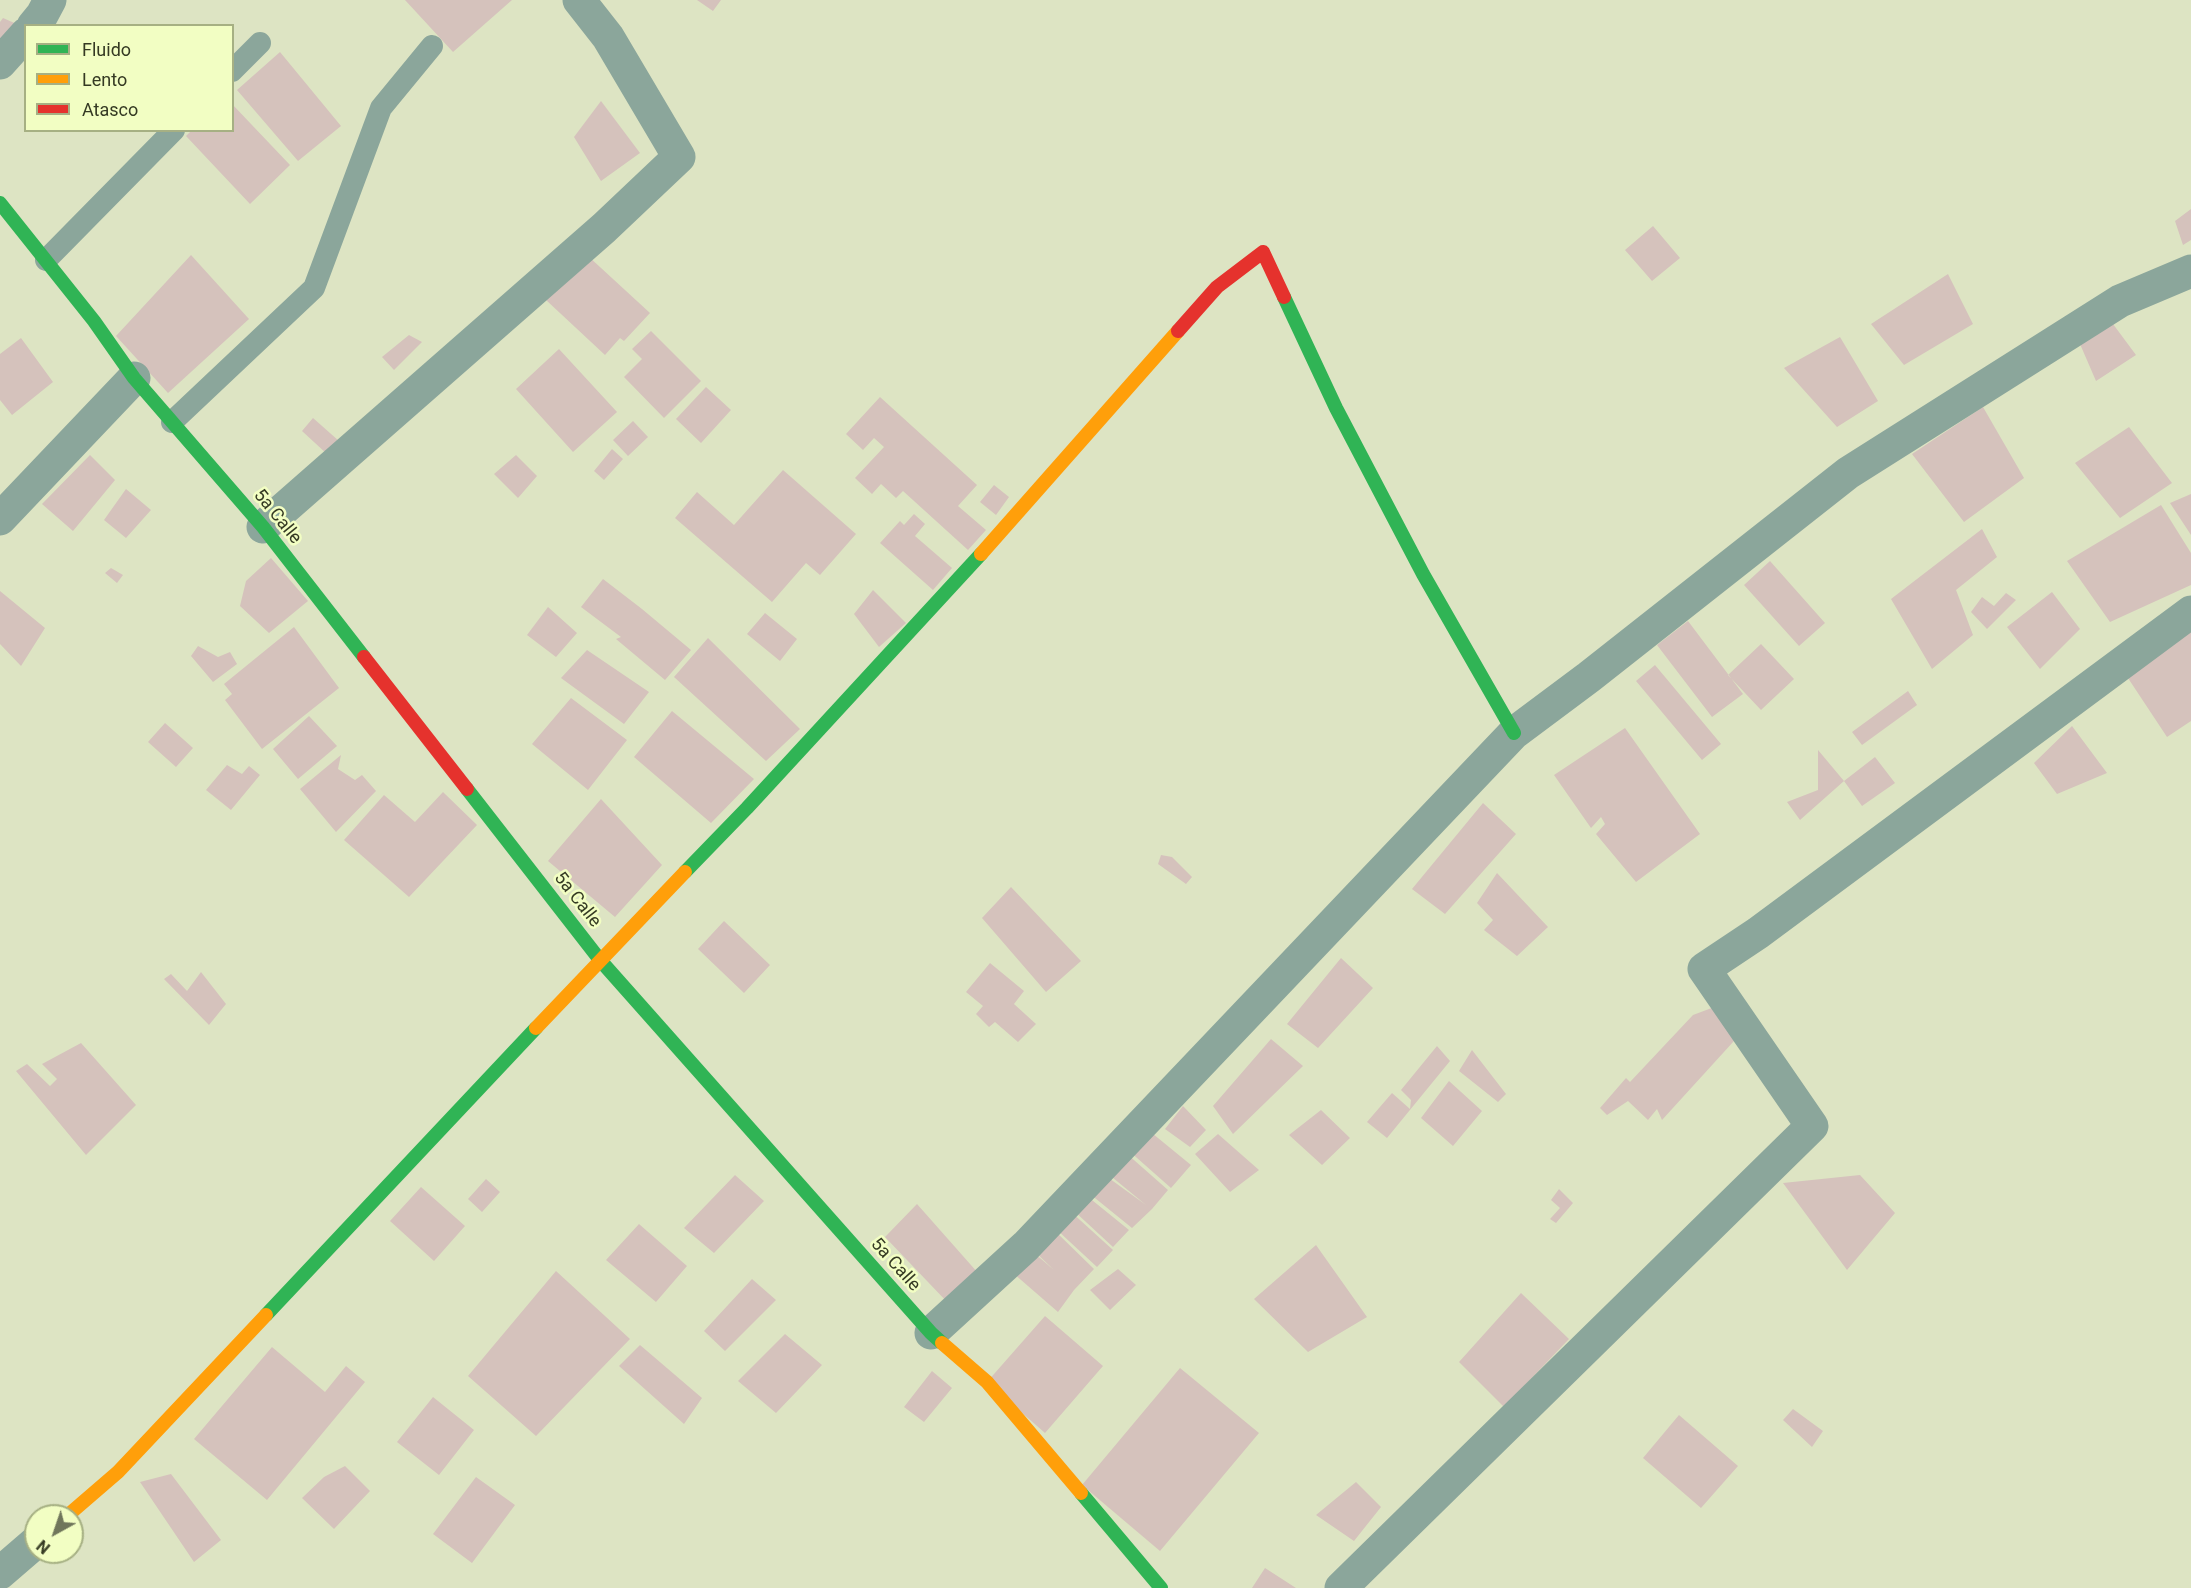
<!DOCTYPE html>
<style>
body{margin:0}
#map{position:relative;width:2191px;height:1588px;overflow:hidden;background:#dde4c3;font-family:Roboto,sans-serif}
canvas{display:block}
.legend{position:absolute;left:24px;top:24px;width:210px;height:108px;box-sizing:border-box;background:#f2fec3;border:2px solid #a6b083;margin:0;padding:8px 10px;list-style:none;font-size:18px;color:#353a23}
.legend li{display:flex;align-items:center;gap:12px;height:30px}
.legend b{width:30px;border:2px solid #a6b083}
.north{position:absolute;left:24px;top:1504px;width:60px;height:60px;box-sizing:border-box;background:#f2fec3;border:2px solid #a6b083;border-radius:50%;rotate:220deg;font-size:16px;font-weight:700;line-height:24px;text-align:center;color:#353a23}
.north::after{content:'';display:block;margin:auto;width:21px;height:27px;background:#70765b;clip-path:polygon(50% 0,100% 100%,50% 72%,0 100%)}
</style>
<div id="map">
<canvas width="2191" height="1588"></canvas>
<ul class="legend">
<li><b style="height:8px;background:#30b455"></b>Fluido</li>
<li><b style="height:8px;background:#ff9f0a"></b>Lento</li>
<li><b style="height:8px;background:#e5322d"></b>Atasco</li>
</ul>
<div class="north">N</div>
</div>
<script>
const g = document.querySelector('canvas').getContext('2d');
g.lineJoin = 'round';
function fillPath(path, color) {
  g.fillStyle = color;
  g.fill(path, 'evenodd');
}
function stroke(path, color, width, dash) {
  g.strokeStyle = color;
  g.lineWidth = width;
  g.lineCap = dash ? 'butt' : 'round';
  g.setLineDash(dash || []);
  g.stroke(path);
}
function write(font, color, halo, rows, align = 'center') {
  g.font = font + ' Roboto,sans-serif';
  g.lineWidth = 5;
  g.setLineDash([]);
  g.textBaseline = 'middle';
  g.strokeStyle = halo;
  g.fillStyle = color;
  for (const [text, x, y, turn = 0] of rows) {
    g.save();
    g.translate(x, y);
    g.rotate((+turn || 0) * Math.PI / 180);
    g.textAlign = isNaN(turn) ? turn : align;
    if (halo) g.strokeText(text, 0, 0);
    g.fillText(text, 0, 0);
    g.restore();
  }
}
fillPath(new Path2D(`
 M405,0H512L453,52Z
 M697,0H721L713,11Z
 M3,18L19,25L0,42V22Z
 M280,52L341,126L298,161L237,90Z
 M601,101L640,153L601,181L574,137Z
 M232,104L290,165L250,204L186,136L192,130H232Z
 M2191,209V240L2183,245L2175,221Z
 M1653,226L1680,258L1652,281L1625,250Z
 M191,255L249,319L168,393L116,336Z
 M588,256L650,313L624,341L620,338L605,355L546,300Z
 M1948,274L1973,324L1904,365L1871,324Z
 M2113,324L2136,355L2096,381L2080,344Z
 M651,331L701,381L664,418L624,377L642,359L632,349Z
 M409,335L422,342L394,370L382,357Z
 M1840,337L1878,401L1837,427L1784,368Z
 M21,338L53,382L12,415L0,400V354Z
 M559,349L617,412L573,452L516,389Z
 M706,387L731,410L701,443L676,419Z
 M880,397L977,485L958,506L986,530L968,550L903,491L896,498L881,484L872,494L855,478L884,447L874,438L863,450L846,434Z
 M1983,407L2024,478L1964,522L1912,454Z
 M313,418L339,441L327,454L302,431Z
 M633,421L648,437L628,456L613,440Z
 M2129,427L2172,483L2120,518L2075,463Z
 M612,449L623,459L604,480L594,471Z
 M90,455L115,480L73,531L42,504Z
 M516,455L537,476L518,498L494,474Z
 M783,470L856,534L820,575L806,563L772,602L675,518L697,492L734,525Z
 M994,485L1009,497L996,515L980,502Z
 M126,489L151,510L126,538L104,520Z
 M2191,494V535L2170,503Z
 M2161,505L2191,553V585L2110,622L2067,561Z
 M914,514L925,524L915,536L952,568L933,590L880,543L900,521L904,525Z
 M1982,529L1997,557L1956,590L1973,635L1932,669L1891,599Z
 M271,558L308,601L269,633L240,606L246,581Z
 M1770,561L1825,623L1799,646L1744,585Z
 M111,568L123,575L117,583L105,573Z
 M603,579L642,609L691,650L665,680L616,639L621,637L581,607Z
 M873,590L906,623L879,647L854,614Z
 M0,591L45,628L21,666L0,644Z
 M2052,592L2080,629L2040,669L2007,627Z
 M2006,593L2016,600L1987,629L1971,612L1982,597L1994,606Z
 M548,607L577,633L556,657L527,635Z
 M765,613L797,639L780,661L747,634Z
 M1688,621L1743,694L1712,717L1657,645Z
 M2191,626V721L2167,737L2124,672Z
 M294,627L339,688L262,749L225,700L232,694L224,684Z
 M708,638L800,729L766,761L674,677Z
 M1761,644L1794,679L1761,710L1728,675Z
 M198,646L218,657L230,652L237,664L213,682L191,656Z
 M587,650L649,692L624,724L561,678Z
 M1655,665L1721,744L1702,760L1636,681Z
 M1908,691L1917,705L1862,745L1852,732Z
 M571,698L627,740L588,790L532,744Z
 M672,711L754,779L711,823L634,757Z
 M309,716L337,746L298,779L273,749Z
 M165,723L193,748L176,767L148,742Z
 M2072,726L2107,773L2057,794L2034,763Z
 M1625,728L1700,834L1636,882L1596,834L1605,824L1601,817L1591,828L1554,775Z
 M1818,750L1844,781L1875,757L1895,783L1862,806L1844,781L1800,820L1787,802L1818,790Z
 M341,755L338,769L355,780L362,775L376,791L336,832L300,789Z
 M227,765L242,774L249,766L260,775L231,810L206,790Z
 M443,792L477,825L409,897L344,840L384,795L415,822Z
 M601,799L662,865L615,917L548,861Z
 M1483,803L1516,834L1445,914L1412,889Z
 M1161,855L1172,857L1192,877L1186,884L1158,864Z
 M1497,873L1548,927L1517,956L1484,930L1493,920L1477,903Z
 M1011,887L1081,961L1046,992L982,918Z
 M724,921L770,965L744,993L698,949Z
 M1341,958L1373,988L1318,1048L1287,1024Z
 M990,963L1024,991L1014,1004L1036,1024L1018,1042L995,1022L989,1027L976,1014L983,1006L966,992Z
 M201,972L226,1004L209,1025L164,979L171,974L187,991Z
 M1717,1006L1744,1030L1662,1120L1657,1109L1648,1120L1628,1101L1607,1115L1600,1108L1626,1078L1630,1082L1693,1015Z
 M1271,1039L1303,1066L1233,1134L1213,1106Z
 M81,1043L136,1105L86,1155L16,1071L27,1064L50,1086L57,1079L42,1064Z
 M1437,1046L1450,1061L1387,1138L1367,1122L1392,1093L1410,1109L1411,1100L1401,1090Z
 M1472,1050L1506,1094L1498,1102L1459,1071Z
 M1449,1081L1482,1111L1453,1146L1421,1118Z
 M1183,1106L1206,1130L1190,1147L1165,1129Z
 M1321,1110L1350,1138L1322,1165L1289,1135Z
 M1147,1129L1191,1165L1171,1188L1128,1150Z
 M1218,1134L1259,1170L1230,1192L1195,1154Z
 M1126,1153L1168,1190L1152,1209L1132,1228L1090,1194L1106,1176L1146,1205L1107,1173Z
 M735,1175L764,1201L714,1253L684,1228Z
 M1860,1175L1895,1213L1847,1270L1783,1183Z
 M486,1179L500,1192L482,1212L468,1199Z
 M421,1187L465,1226L434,1261L390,1221Z
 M1559,1189L1573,1203L1556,1223L1550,1219L1560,1208L1551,1200Z
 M1087,1196L1129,1230L1113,1247L1073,1210Z
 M917,1204L978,1273L949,1304L885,1237Z
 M1069,1210L1113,1250L1097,1267L1056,1229Z
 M639,1224L687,1266L656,1302L606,1260Z
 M1052,1228L1094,1269L1074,1290L1058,1312L1013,1273L1026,1246L1054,1270L1033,1250Z
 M1316,1245L1367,1317L1308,1352L1254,1299Z
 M1118,1269L1136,1285L1110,1310L1090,1290Z
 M556,1271L630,1339L536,1436L468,1376Z
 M752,1279L776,1300L725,1351L704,1331Z
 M1521,1293L1569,1339L1504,1407L1459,1362Z
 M1045,1316L1103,1366L1045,1433L987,1382Z
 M785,1334L822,1365L776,1413L738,1381Z
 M640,1345L702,1398L684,1424L619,1366Z
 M272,1347L325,1392L346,1366L365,1382L267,1500L194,1439Z
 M1180,1368L1259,1433L1160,1551L1082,1485Z
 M932,1371L952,1388L924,1422L904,1407Z
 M433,1397L474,1430L439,1475L397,1442Z
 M1793,1409L1823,1431L1812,1447L1783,1420Z
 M1679,1415L1738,1466L1701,1508L1643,1458Z
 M345,1466L370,1491L334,1529L302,1498L324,1477Z
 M171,1474L221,1540L194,1562L140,1482Z
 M476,1477L515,1505L472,1563L433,1534Z
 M1356,1482L1381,1507L1354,1541L1316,1515Z
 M1265,1568L1296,1588H1252Z`), '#d5c2bc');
stroke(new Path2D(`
 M232,71L260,43
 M46,260L174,130
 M172,422L314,288L381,108L432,46`), '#8ba69b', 22);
stroke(new Path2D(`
 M33,26L42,15L50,0
 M0,63L26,34
 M0,519L134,378
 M263,527L604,228L679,157L608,37L579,0
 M931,1333L1026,1246L1514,733L1589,677L1848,473L2120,301L2191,271
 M0,1573L36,1542
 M1341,1588L1812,1126L1704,969L1758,933L2191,612`), '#8ba69b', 33);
stroke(new Path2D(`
 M0,203L94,321L134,378L263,527L364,657
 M1284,297L1336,408L1423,574L1514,733
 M467,789L600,960L931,1333L942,1343
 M685,872L747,808L981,554
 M266,1315L536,1028
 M1081,1493L1161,1588`), '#30b455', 14);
stroke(new Path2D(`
 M981,554L1178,331
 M536,1028L685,872
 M942,1343L987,1382L1081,1493
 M67,1516L118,1472L266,1315`), '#ff9f0a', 14);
stroke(new Path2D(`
 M1178,331L1217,287L1263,252L1284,297
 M364,657L467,789`), '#e5322d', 14);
write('18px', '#353a23', '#f2fec3', [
 ["5a Calle",277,517,51],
 ["5a Calle",577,900,52],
 ["5a Calle",895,1265,48]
]);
</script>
